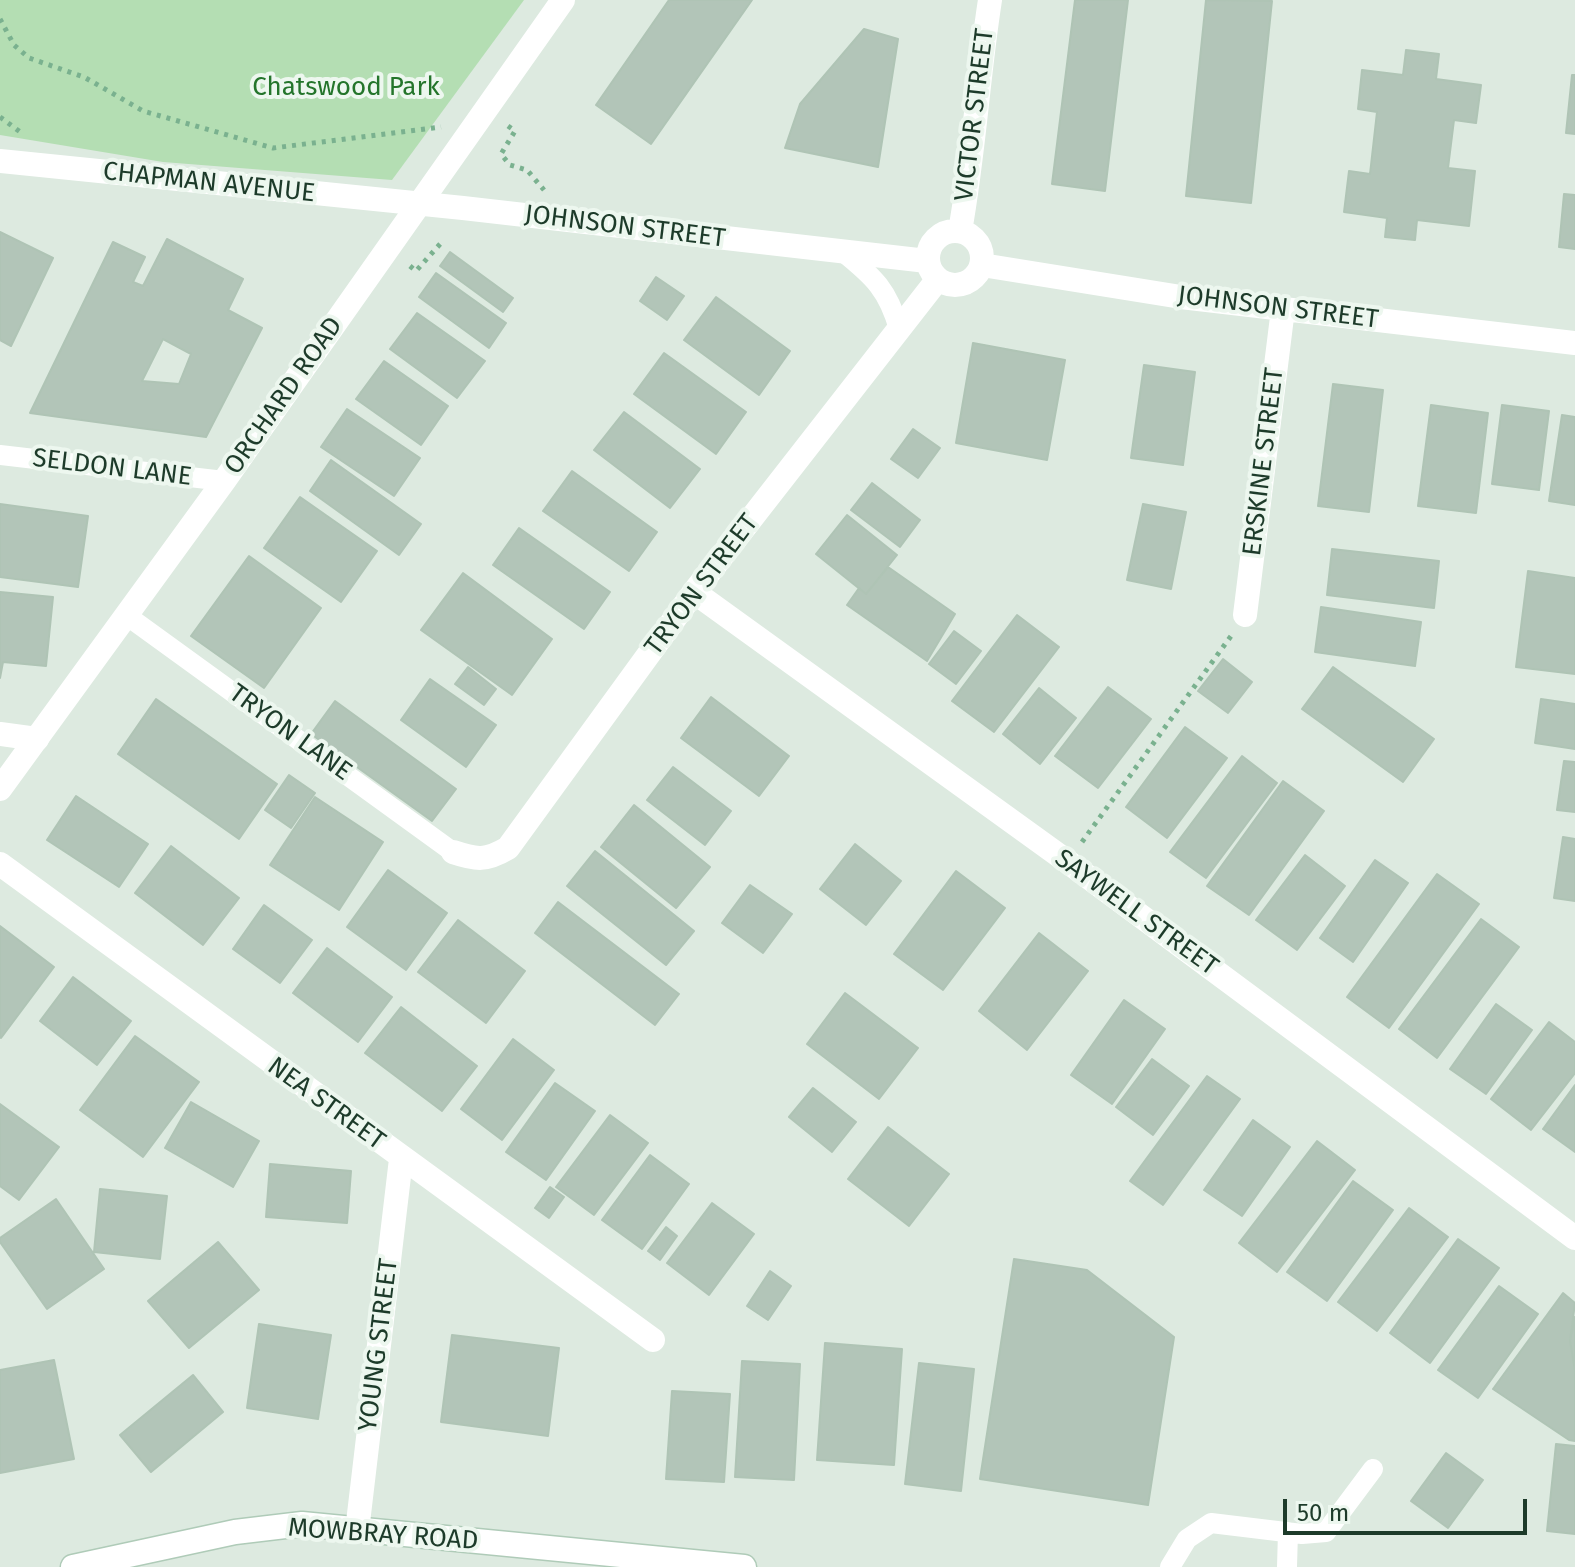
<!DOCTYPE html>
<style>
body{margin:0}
#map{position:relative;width:1575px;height:1567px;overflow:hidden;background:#ddeae0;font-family:"Fira Sans",sans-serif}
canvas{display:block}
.scale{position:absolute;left:1283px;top:1499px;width:244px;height:36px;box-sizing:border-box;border:4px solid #1d3b2a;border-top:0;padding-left:10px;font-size:24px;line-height:28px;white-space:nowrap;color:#1d3b2a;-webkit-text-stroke:6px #edf7ef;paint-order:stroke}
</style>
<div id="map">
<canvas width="1575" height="1567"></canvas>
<div class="scale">50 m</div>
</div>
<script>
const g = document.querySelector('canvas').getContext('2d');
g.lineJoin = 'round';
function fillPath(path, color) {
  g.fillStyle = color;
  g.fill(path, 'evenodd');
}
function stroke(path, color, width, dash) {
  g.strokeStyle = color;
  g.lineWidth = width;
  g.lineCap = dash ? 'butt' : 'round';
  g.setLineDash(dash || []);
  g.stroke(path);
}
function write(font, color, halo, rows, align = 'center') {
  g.font = font + ' "Fira Sans",sans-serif';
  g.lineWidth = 8;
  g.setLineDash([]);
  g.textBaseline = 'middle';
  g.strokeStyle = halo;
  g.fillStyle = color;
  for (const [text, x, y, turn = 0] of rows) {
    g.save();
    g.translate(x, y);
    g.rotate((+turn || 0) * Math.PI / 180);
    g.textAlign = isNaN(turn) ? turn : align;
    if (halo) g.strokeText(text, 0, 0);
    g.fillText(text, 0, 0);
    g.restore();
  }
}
fillPath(new Path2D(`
 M0,0H524L392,180L163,162L0,135Z`), '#b4deb3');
const building = new Path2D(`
 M669,0H752L651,144L596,105Z
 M1075,0H1128L1105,191L1052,184Z
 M1206,0L1272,1L1251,203L1186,196Z
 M864,29L898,39L878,167L785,148L800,104Z
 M1406,50L1439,54L1436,79L1481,85L1476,123L1454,120L1448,168L1475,171L1469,226L1417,220L1415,240L1385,237L1387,218L1344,212L1349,171L1370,174L1377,112L1358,109L1362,70L1403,75Z
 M1572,75H1575V134L1566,133Z
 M1564,194L1575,195V249L1559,247Z
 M0,232L53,258L11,346L0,340Z
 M167,239L243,279L228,310L262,328L206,437L30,413L113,242L145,257L133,282L143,286ZM163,339L191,354L179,384L142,381Z
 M450,252L513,298L503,312L440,266Z
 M436,273L506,323L489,348L419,297Z
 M656,277L684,296L667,320L640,301Z
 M716,297L790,351L759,395L684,340Z
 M417,313L485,361L457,398L390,349Z
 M973,343L1065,360L1047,460L956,443Z
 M664,353L746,412L716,454L634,394Z
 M384,361L448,406L421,445L356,399Z
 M1144,365L1195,372L1183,465L1131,458Z
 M1333,384L1383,390L1369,512L1318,506Z
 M1431,405L1488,413L1476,513L1418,506Z
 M1502,405L1549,411L1539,490L1492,484Z
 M347,409L420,458L394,496L321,447Z
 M624,412L700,469L670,508L594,450Z
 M1562,415L1575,417V505L1549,501Z
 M913,429L940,448L918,478L891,459Z
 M331,460L421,524L399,555L310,491Z
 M572,471L657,532L629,571L543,511Z
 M872,483L920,520L900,547L851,510Z
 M300,497L377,551L341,602L264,548Z
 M0,504L88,516L78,587L0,577Z
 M1143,504L1186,512L1171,589L1127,580Z
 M847,515L897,555L866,594L816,554Z
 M519,528L610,592L584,629L493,565Z
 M1332,549L1439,561L1434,608L1327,595Z
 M249,556L321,608L264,688L191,636Z
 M888,567L955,614L927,661L847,605L859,588L866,594Z
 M1528,571L1575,578V674L1516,667Z
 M463,573L552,639L512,695L421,630Z
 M0,592L53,597L46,666L3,662L0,678Z
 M1321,607L1421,622L1415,666L1315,652Z
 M1017,615L1059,647L994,732L952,701Z
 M954,631L981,651L956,684L929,664Z
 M1223,659L1252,682L1228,713L1198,691Z
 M468,667L496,689L484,705L455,684Z
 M1333,667L1434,739L1403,782L1302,709Z
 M430,679L496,725L466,767L401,720Z
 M1108,687L1151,719L1098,788L1055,756Z
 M1039,688L1076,718L1040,764L1003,734Z
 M711,697L789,756L759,796L681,738Z
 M156,699L277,784L239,839L118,754Z
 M1541,699L1575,704V749L1535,743Z
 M335,701L456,789L432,821L311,734Z
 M1185,727L1227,758L1167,838L1126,807Z
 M1242,756L1277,783L1206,878L1170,852Z
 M1564,761L1575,762V812L1557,810Z
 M673,767L731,811L705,845L647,800Z
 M289,775L315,793L291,828L265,810Z
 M1283,781L1324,811L1249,915L1207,886Z
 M76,796L148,844L119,887L47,840Z
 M315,797L383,842L339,910L270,865Z
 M634,805L710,867L676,908L601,847Z
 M1563,837L1575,839V901L1554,898Z
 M855,844L901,881L866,925L820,889Z
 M171,846L239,898L203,945L135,893Z
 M595,851L694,931L666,965L567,886Z
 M1305,855L1345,886L1297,950L1256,920Z
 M1375,860L1408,883L1353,962L1320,938Z
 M388,870L447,913L406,970L347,927Z
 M956,871L1005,908L943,990L894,954Z
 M1437,874L1479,904L1389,1028L1347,997Z
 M750,885L792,914L763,953L722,923Z
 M558,902L679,994L655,1025L535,933Z
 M264,905L312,940L280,983L233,949Z
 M1481,919L1519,947L1437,1058L1399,1029Z
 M458,920L525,971L486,1023L418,972Z
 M0,926L54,967L1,1038L0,1037Z
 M1039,933L1088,971L1027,1050L979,1011Z
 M327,948L392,997L358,1042L293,993Z
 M73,977L131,1021L97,1065L40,1021Z
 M845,993L918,1048L879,1099L807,1044Z
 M1124,1000L1165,1029L1112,1104L1071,1075Z
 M1496,1004L1532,1030L1486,1094L1450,1069Z
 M401,1007L477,1066L442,1111L365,1053Z
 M1549,1022L1575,1042V1073L1531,1130L1491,1099Z
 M135,1036L199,1082L143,1157L80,1110Z
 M513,1039L554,1070L502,1140L461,1109Z
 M1152,1059L1189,1086L1153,1135L1116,1107Z
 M1207,1076L1240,1099L1163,1205L1130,1181Z
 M555,1083L595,1111L546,1180L506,1152Z
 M1575,1085V1152L1543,1129Z
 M813,1088L856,1122L832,1152L789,1117Z
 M191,1102L259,1141L233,1187L165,1148Z
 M0,1104L59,1147L19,1200L0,1186Z
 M610,1115L648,1143L594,1215L556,1187Z
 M1253,1120L1290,1147L1242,1216L1204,1190Z
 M888,1127L949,1174L909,1226L848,1179Z
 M1317,1141L1355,1170L1277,1272L1239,1243Z
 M650,1155L689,1184L642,1249L602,1220Z
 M270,1164L351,1171L347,1223L266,1217Z
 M1353,1181L1393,1210L1327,1301L1287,1272Z
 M550,1187L564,1197L549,1218L535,1208Z
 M100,1189L167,1196L160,1259L94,1252Z
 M56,1199L104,1269L47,1309L0,1242V1238Z
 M712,1203L754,1234L709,1295L667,1263Z
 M1409,1208L1448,1237L1377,1331L1338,1302Z
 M666,1227L677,1236L660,1260L648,1251Z
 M1458,1239L1499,1268L1430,1363L1390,1333Z
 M218,1242L259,1290L189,1348L148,1301Z
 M1014,1259L1087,1270L1174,1337L1148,1505L980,1479Z
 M770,1271L791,1286L768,1320L747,1306Z
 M1499,1286L1538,1314L1478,1398L1438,1370Z
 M1563,1293L1575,1303L1570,1341L1575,1370V1441L1569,1440L1493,1389Z
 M1575,1317V1370L1570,1341Z
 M259,1324L331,1335L318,1419L247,1408Z
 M452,1335L559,1348L548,1436L441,1422Z
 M825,1343L902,1349L894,1465L817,1460Z
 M54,1360L74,1459L0,1473V1370Z
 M742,1361L800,1364L794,1480L735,1477Z
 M919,1363L974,1369L961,1491L905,1484Z
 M193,1375L223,1412L151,1472L120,1435Z
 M672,1391L730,1394L724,1482L666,1479Z
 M1556,1444L1575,1446V1534L1547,1531Z
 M1446,1453L1483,1480L1448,1528L1411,1501Z`);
fillPath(building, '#b2c5b8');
stroke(building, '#afc4b5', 2);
const secondary = new Path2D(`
 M73,1567L235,1532L302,1524L744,1567`);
stroke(secondary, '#afcbb8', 27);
stroke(new Path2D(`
 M0,19L14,45L29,58L84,77L143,111L273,148L441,127
 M0,117L23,134
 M508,126L515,131L501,154L510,165L527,170L544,190
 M410,266L416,271L441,243
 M1082,842L1231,636`), '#7ab18f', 5, [4, 6]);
stroke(new Path2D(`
 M843,252C874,277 888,290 899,329
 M0,455L224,481
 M126,615L453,852
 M1170,1567L1187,1539L1211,1523L1302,1534L1326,1532L1373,1469
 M1287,1567L1288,1532`), '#fff', 20);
stroke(new Path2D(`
 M0,161L463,208L927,261
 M928 258a27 27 0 1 1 54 0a27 27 0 1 1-54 0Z
 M960,231C974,154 978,77 990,0
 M982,265L1181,297L1575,343
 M694,592L1068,862L1575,1238
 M1245,615L1283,309
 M0,734L37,739
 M453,852C477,860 486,861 508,848L694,592L938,279
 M0,864L653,1340
 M357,1531L401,1159`), '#fff', 24);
stroke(new Path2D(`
 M0,789L224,481L563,0`), '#fff', 24);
stroke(secondary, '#fff', 24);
write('26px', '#24752b', '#edf7ef', [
 ["Chatswood Park",346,88]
]);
write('26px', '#1d3b2a', '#edf7ef', [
 ["VICTOR STREET",975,115,-83],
 ["CHAPMAN AVENUE",209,183,6],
 ["JOHNSON STREET",625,227,7],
 ["JOHNSON STREET",1278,308,7],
 ["ORCHARD ROAD",284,396,-55],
 ["ERSKINE STREET",1264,462,-83],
 ["SELDON LANE",112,468,7],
 ["TRYON STREET",702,585,-53],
 ["TRYON LANE",290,733,36],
 ["SAYWELL STREET",1136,913,36],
 ["NEA STREET",326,1104,36],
 ["YOUNG STREET",379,1345,-83],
 ["MOWBRAY ROAD",383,1535,4]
]);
</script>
